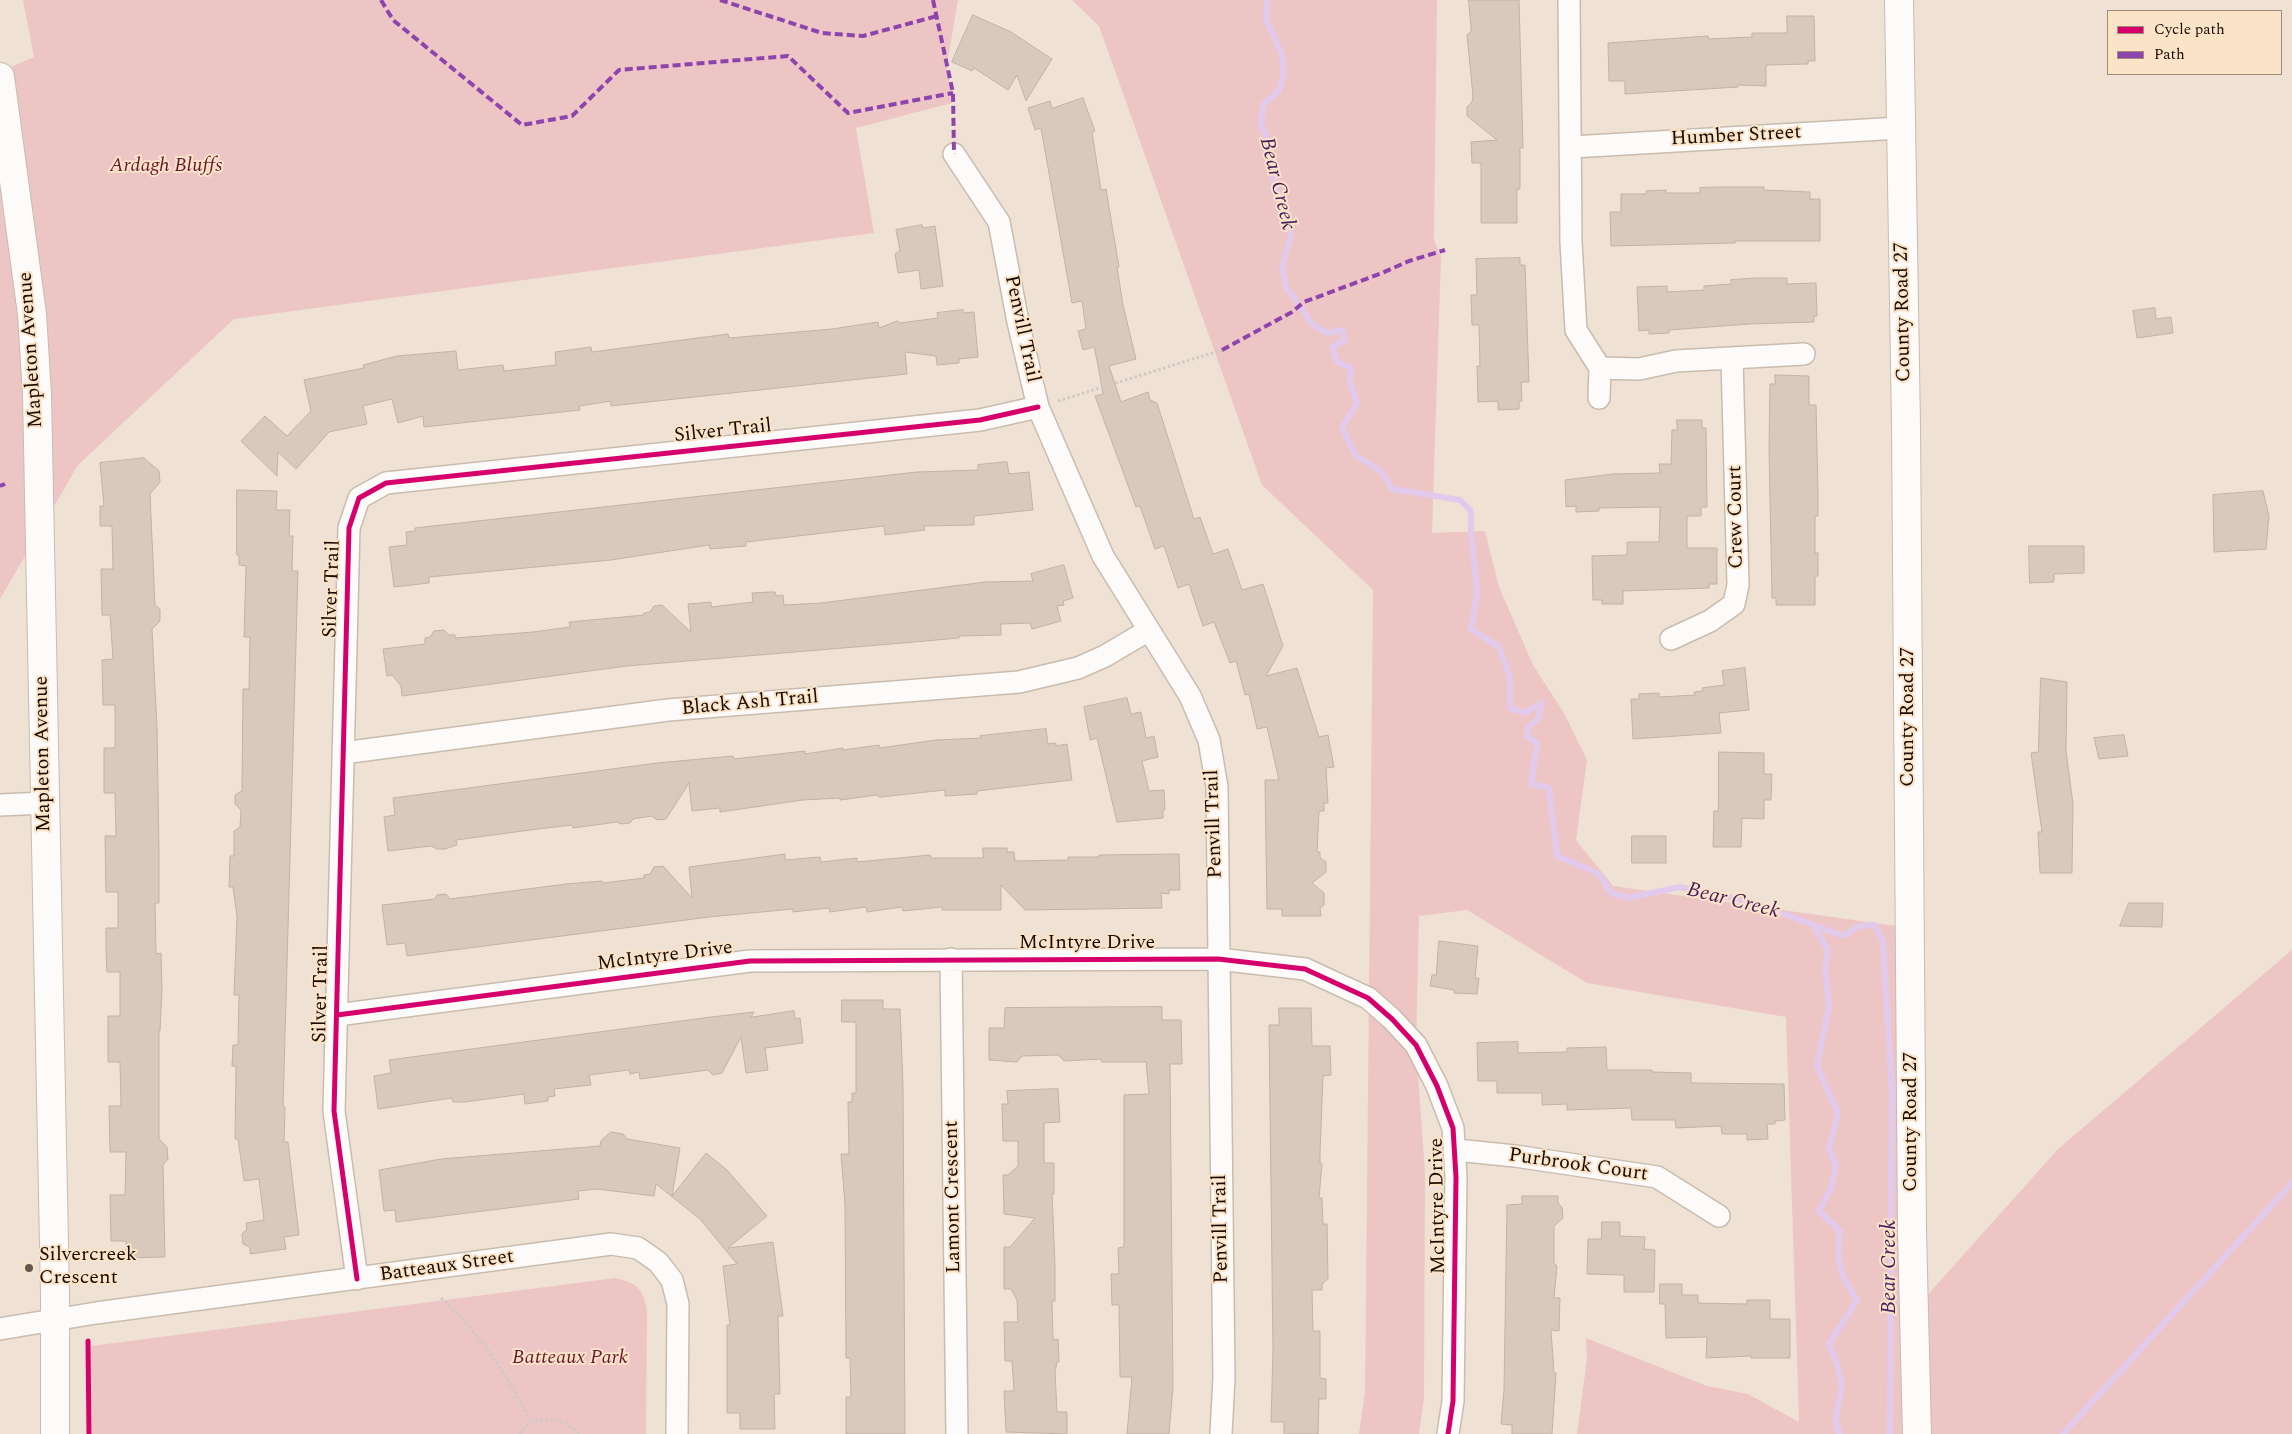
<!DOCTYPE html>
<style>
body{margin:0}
#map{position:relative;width:2292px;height:1434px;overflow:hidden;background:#efe2d4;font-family:Spectral,serif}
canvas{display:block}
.legend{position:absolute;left:2107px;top:10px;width:175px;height:65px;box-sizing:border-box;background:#fbe3c8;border:1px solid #a08c78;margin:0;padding:6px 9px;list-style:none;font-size:15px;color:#170a00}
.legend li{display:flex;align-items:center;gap:10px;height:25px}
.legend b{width:25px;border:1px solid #a08c78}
</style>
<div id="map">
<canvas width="2292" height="1434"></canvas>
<ul class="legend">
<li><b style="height:6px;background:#d6006c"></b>Cycle path</li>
<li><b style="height:6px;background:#8e44ad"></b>Path</li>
</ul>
</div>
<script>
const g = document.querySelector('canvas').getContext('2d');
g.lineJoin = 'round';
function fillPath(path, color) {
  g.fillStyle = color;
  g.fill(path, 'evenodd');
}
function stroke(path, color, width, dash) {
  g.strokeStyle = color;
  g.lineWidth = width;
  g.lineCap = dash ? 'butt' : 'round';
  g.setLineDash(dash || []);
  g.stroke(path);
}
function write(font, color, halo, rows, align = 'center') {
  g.font = font + ' Spectral,serif';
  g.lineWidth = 4;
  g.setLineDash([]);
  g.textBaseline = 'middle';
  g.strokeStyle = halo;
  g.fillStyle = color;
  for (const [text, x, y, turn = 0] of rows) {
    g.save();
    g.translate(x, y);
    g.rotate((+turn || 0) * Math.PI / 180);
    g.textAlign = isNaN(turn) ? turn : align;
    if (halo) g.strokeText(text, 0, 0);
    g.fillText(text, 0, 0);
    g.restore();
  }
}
fillPath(new Path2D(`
 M23,0H958L947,65L952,103L856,128L874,233L234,319L78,465L0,599V72L34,57Z
 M1072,0H1437L1434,240L1441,256L1432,533L1485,531L1499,587L1533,665L1564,713L1587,760L1576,840L1613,886L1910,928L1915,1309L2058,1149L2292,950V1434H1577L1587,1359L1586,1338L1707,1386L1748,1394L1799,1422L1786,1017L1587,983L1467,910L1419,916L1416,1045L1425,1174L1424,1398L1419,1434H1359L1365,1391L1373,590L1262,485L1099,26Z
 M615,1278C637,1283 643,1288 647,1310L646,1434H92L91,1346Z`), '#eec5c5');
stroke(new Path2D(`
 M1267,0L1266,19L1282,55L1284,74L1279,90L1264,104L1261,123L1269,145L1275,187L1286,209L1291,235L1282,268L1286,287L1313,325L1328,333L1342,330L1345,340L1332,347L1337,362L1351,368L1350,383L1357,403L1342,427L1355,455L1382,472L1392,489L1460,500L1471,511V530L1477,593L1471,629L1499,647L1510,677V708L1525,713L1542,703L1538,719L1528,727L1527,736L1537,743L1531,784L1549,788L1557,856L1599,874L1611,893L1628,898L1680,887L1752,902L1843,936L1859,926L1875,925L1883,941L1892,1092L1890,1434
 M1813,925L1828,950L1825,968L1829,1005L1817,1066L1838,1113L1829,1148L1836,1166L1831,1188L1819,1211L1840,1231C1837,1265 1838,1272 1857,1300L1829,1344C1835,1359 1842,1374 1841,1391C1839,1410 1831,1415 1840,1434
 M2063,1434L2292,1183`), '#e2caec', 6);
const building = new Path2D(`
 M1469,0H1519L1523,148H1520V189H1517V223H1481V163H1472L1471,142L1497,140L1467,116V107L1472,102L1473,96L1467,35L1471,31Z
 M973,15L1011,32L1052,59L1026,101L1017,75L1008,90L974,68L972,71L952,62Z
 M1787,16H1814L1815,61H1808V64L1766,65V86L1738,85V87L1625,94V81H1609L1608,43L1708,36L1709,39L1752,37V33H1787Z
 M1083,98L1095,131L1092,132L1101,190L1106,189L1119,267H1117L1123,305L1136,359L1109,366L1121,402L1148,392L1150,400L1157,403L1194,519L1200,517L1213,554L1228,549L1242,590L1263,584L1283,646L1266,676L1297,668L1319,737L1328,735L1334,767L1326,768L1328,803H1324V811H1319L1317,852H1320V858L1326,862V872L1312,883L1324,893V905L1320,908L1321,916H1282V909H1267L1265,780H1279L1267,727L1257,729L1249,694L1245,695L1236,661L1230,663L1214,622L1203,626L1189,584L1178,588L1164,546L1155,549L1140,506L1136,507L1095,396L1103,394L1098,365L1094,347L1083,350L1078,331L1086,329L1082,301L1072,303L1041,128L1035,130L1028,108L1050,101L1052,108Z
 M1718,187H1764V190L1810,192V199H1820V241H1735V243L1611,246L1610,212H1621V194H1646V191L1666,190V193H1700V188Z
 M922,225L923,228L935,226L943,286L921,289L919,270L898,273L895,254L900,250L896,230Z
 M1520,258V265H1525L1529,382H1521L1522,401H1519V409L1498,410V401L1478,402L1477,366H1480L1479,325H1472L1471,295H1477L1476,259Z
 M1755,278H1787V284L1816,283L1817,316H1814V322L1749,324L1669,330V333L1649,334V330L1639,331L1637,287L1667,286V292L1704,290V286L1731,284V280Z
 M2155,308L2156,319L2171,317L2173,333L2137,338L2133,311Z
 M963,310V313L974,312L978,357L959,359V363L937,365L936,356L905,352L907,374L611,406V401L579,406L580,410L424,427L423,416L398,423L392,399L363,406L367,424L329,432L296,469L278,452L277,476L241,441L265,416L287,436L311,411L304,380L364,368L363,365L397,356L456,351L458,370L503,365L504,371L556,365L555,352L591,347L592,352L728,334L729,338L832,329L878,322L879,328L897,321L900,323L938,318L937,313Z
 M1775,375L1809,376V405H1816L1818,493V516H1815V553H1818V576H1815V605H1776V598H1772L1769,447L1770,384H1775Z
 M1677,420H1702V428H1706L1707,507H1701V516H1687V548H1717V584H1709V588L1623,591V604H1602V600H1593L1592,556L1627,555V542H1659L1660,507L1599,508V511L1576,512V506L1566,507L1565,480L1613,474L1660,473L1659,464H1671L1672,430H1677Z
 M144,458L159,471L160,482L150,494L155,605L160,609V621L152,629L157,728L159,852V903H155L156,954L161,953L162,990L160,1031H159V1139L167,1147L168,1159L163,1165L165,1257L126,1258V1241H111L110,1195H125L126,1152H110L109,1106H121L120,1062H108V1016H120V972H107L106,951V928H118V892H106L105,836H116L115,793H104V748H115V705H103L102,660L113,659L110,615H102L101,569H113L112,526H100V506H104L100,463Z
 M1007,462L1009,474L1029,472L1033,510L974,516V525L924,526L925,530L885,535L884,526L746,542V546L710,549L709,545L611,560L429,577V583L394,587L389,547L407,545L406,532L415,531V528L917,472L978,470V465Z
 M237,490L277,491L276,510H290L289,536H293L292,571H298L283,1107H285L284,1142H288L299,1235L284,1237L286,1249L250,1254V1247L243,1244L242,1234L247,1229L246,1223L264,1220L259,1179L244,1181L238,1139H235L236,1066H232L233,1045H238L239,995H234L237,917L233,887H229L230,856H234V831L240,827L241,810L235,804V795L242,791L243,689H249L250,637H244L246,566L239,565V556L237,555Z
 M2263,491L2269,516L2266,549L2214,552L2213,495Z
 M2029,546H2084V573L2054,574V582L2030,583Z
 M1064,565L1073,598L1063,601L1064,605L1057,606L1061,621L1032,629L1030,623L1001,624V635L959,636V638L903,643L627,666L402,696L401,686L392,675L387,676L383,649L425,644V638L430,637L434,631L444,630L449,635H455V638L533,632L570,627L569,622L644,615V613L650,612L654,606L662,605L691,632L688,604L711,602V607L753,602L752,593L770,592H775L776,596L783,595L784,605L821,603L985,582L1033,581L1031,574Z
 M1745,668L1749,710L1719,713L1721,733L1633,739L1631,699H1639V694L1659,693V697L1695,695L1694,692L1703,691L1702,688L1724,685L1722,671Z
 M2041,678L2067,682L2066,751L2073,804L2072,873H2040L2038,832H2042L2031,753L2038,752Z
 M1127,698L1131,714L1141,712L1146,738L1154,736L1158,757L1142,761L1149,791L1164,790L1165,809L1163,812V818L1117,822L1097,738L1090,740L1084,707Z
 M1046,729L1048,744L1056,743V746L1067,744L1072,780L977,791V794L945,796V790L880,797L877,795L840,800V798L803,800L720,812V808L692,811L689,783L666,819L657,820L652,816L633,819L630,823L621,824L617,822L573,828L572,825L530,830L456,840L457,845L445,849H437L431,846L388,851L384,817L395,815L393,798L657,763L733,756L734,759L805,751V754L843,748V750L879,745L880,748L936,740L981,738L980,736Z
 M2124,735L2128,756L2099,759L2094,738Z
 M1719,752L1764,753V774H1772L1771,800H1764V819L1742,818L1741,847H1713L1714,811H1718Z
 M1632,836H1666V863H1632Z
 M983,848H1007V852H1014L1015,861L1068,860V857H1099V855L1179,854L1180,890H1169V894L1161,893L1162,908L1025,910L1001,885V910H942V907L903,911L902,907L867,912L866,907L830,912L829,908L793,912V909L709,917L407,956L405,943L387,945L382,905L435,899L437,895L446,894L450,899L566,884L602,881L603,883L644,878V875L650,874L654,867L663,866L692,898L689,867L785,854V860L820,857L821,862L857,858V862L930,855L931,858H983Z
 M2129,903H2163L2162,927L2120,926Z
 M1439,941L1478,946L1475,978H1479L1477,994L1454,993V990L1430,986L1432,975H1436Z
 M842,1000H883V1009H900L903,1086L905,1434H846V1397H851L850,1358H846L845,1205L841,1154H849L848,1102H852V1093H856V1022H842Z
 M1162,1007V1020H1181L1182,1064H1170L1173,1387L1169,1434H1127L1132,1377H1120L1119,1305H1112L1111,1274H1119L1118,1248L1124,1247V1095L1149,1094L1146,1062H1102L1101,1059L1064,1061L1058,1055L1022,1056L1017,1062L989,1060V1028H1004L1005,1008Z
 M1279,1008H1311L1312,1046H1330L1331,1075L1323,1076L1320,1153V1163L1322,1164L1319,1198H1322L1323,1224H1327L1328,1279L1322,1284V1290H1312L1313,1331H1320V1378L1326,1379V1399H1319L1318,1434H1284V1422H1271L1273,1350L1269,1025H1279Z
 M794,1011L795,1019L800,1018L803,1043L765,1048L768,1070L746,1073L741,1037L722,1073L713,1075L708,1070L640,1079L639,1072L630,1074L629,1070L589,1075L591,1085L554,1089L555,1096L548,1097V1101L525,1104L524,1094L465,1102H453L452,1098L378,1109L374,1076L391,1073L389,1060L711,1017L754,1012L751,1017Z
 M1518,1042V1053L1567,1052V1048L1606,1047L1607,1070H1652V1072L1691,1073V1083L1784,1084L1785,1120L1775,1121V1124H1767L1768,1139L1747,1140V1134H1722L1721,1126L1676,1128L1675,1120H1632L1631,1108L1567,1110V1104L1542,1105V1093H1497V1081H1478L1477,1043Z
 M1058,1089L1060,1122L1044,1123V1163H1054V1194H1052L1055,1266V1301H1052L1053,1340L1058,1339L1059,1362H1057L1055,1372L1057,1412H1067V1434L1006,1432L1004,1391H1014L1012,1361H1005L1004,1322H1018L1017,1300L1011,1289H1004V1247H1010L1035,1218L1004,1214L1003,1175H1008L1018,1166V1141H1003L1002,1104H1008L1007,1091Z
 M611,1132L623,1134L627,1139L680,1148L672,1196L706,1153L727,1170L767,1216L728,1248L773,1242L783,1316H778L780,1394H774L775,1429H740V1413H727V1325H730L723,1266L737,1264L700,1219L656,1184L654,1196L597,1189L578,1191L579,1199L396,1222L395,1210L384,1211L379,1170L441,1159L600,1146L601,1141Z
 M1522,1196H1558V1203L1562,1207L1563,1218L1554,1226V1263L1557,1266L1554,1298H1560L1559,1331L1551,1330L1554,1373H1556L1552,1434H1512V1425L1501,1424L1504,1390L1507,1205L1522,1204Z
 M1602,1222H1620V1236L1645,1237L1644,1249L1655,1250L1654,1292H1624V1275L1587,1274L1588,1239H1601Z
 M1660,1284H1682V1295H1698V1303L1747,1304V1300H1770V1319H1790V1358H1751V1356L1706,1358L1707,1337L1666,1338L1665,1304H1660Z`);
fillPath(building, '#d9c8bc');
stroke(building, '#c1b2a6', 1);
const minor = new Path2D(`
 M1569,0L1571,242L1576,330L1600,368L1599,398
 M1572,147L1900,128
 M954,154L999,222L1018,322L1038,407L1103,556L1190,696L1209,740L1217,787L1224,1378L1221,1434
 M1600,368L1639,369L1676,361L1804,354
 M1671,639L1710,621L1734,604L1738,585L1732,358
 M343,753L668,710L1019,682L1078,668L1105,656L1149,630
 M0,805L45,803
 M951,959L957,1434
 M337,1015L750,961L1218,959L1305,969L1368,998L1392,1019L1416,1045L1437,1086L1453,1128L1456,1177L1453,1401L1448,1434
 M1456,1150L1515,1156L1657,1177L1719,1216
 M357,1279L334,1111L349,528L359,498L386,483L980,420L1038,407
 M0,1329L96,1313L611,1244L638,1248L658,1262L672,1280L678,1304L677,1434`);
const tertiary = new Path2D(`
 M0,77L32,314L37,394L55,1294V1434`);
const secondary = new Path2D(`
 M1899,0L1906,425L1912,1231L1917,1434`);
stroke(minor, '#c9bcae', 24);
stroke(tertiary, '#c9bcae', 30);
stroke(secondary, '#c9bcae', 30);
stroke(new Path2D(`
 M1058,401L1222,350
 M441,1298C480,1333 508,1377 532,1423
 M520,1434C534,1413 564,1417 579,1434`), '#cecac6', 3, [2.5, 2.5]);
stroke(minor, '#fdfbf9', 21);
stroke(tertiary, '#fdfbf9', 28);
stroke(secondary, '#fdfbf9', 28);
stroke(new Path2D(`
 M381,0L393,20L522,125L572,116L619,70L788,56L848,113L953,93
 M720,0L822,33L863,36L937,16
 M933,0L953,93L954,154
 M1222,350L1292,312L1304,302L1382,273L1409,261L1445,250
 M0,486L5,484`), '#8e44ad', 4, [8, 4]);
stroke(new Path2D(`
 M337,1015L750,961L1218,959L1305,969L1368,998L1392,1019L1416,1045L1437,1086L1453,1128L1456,1177L1453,1401L1448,1434
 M357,1279L334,1111L349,528L359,498L386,483L980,420L1038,407
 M88,1341L89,1434`), '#d6006c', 5);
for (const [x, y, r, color] of [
 [29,1268,5,"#63564a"]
]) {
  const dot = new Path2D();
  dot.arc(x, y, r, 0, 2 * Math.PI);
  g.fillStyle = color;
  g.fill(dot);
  stroke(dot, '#fbe3c8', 2);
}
write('20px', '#170a00', '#fbe3c8', [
 ["Humber Street",1736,137,-3],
 ["County Road 27",1904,312,-91],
 ["Penvill Trail",1021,329,78],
 ["Mapleton Avenue",32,350,-94],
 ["Silver Trail",723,432,-6],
 ["Crew Court",1737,517,-91],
 ["Silver Trail",333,589,-88],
 ["Black Ash Trail",750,704,-5],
 ["County Road 27",1909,717,-90],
 ["Mapleton Avenue",44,754,-91],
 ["Penvill Trail",1215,824,-92],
 ["McIntyre Drive",1087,944],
 ["McIntyre Drive",665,957,-7],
 ["Silver Trail",322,994,-89],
 ["County Road 27",1912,1122,-90],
 ["Purbrook Court",1578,1166,8],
 ["Lamont Crescent",954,1197,-91],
 ["McIntyre Drive",1439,1206,-91],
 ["Penvill Trail",1222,1229,-91],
 ["Batteaux Street",447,1267,-8]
]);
write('italic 20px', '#67172d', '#fbe3c8', [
 ["Ardagh Bluffs",166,167],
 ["Batteaux Park",570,1359]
]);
write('20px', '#170a00', '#fbe3c8', [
 ["Silvercreek",39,1256],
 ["Crescent",39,1279]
], 'left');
write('italic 21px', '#451e5e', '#fbe3c8', [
 ["Bear Creek",1276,184,76],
 ["Bear Creek",1733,902,14],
 ["Bear Creek",1891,1267,-90]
]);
</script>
